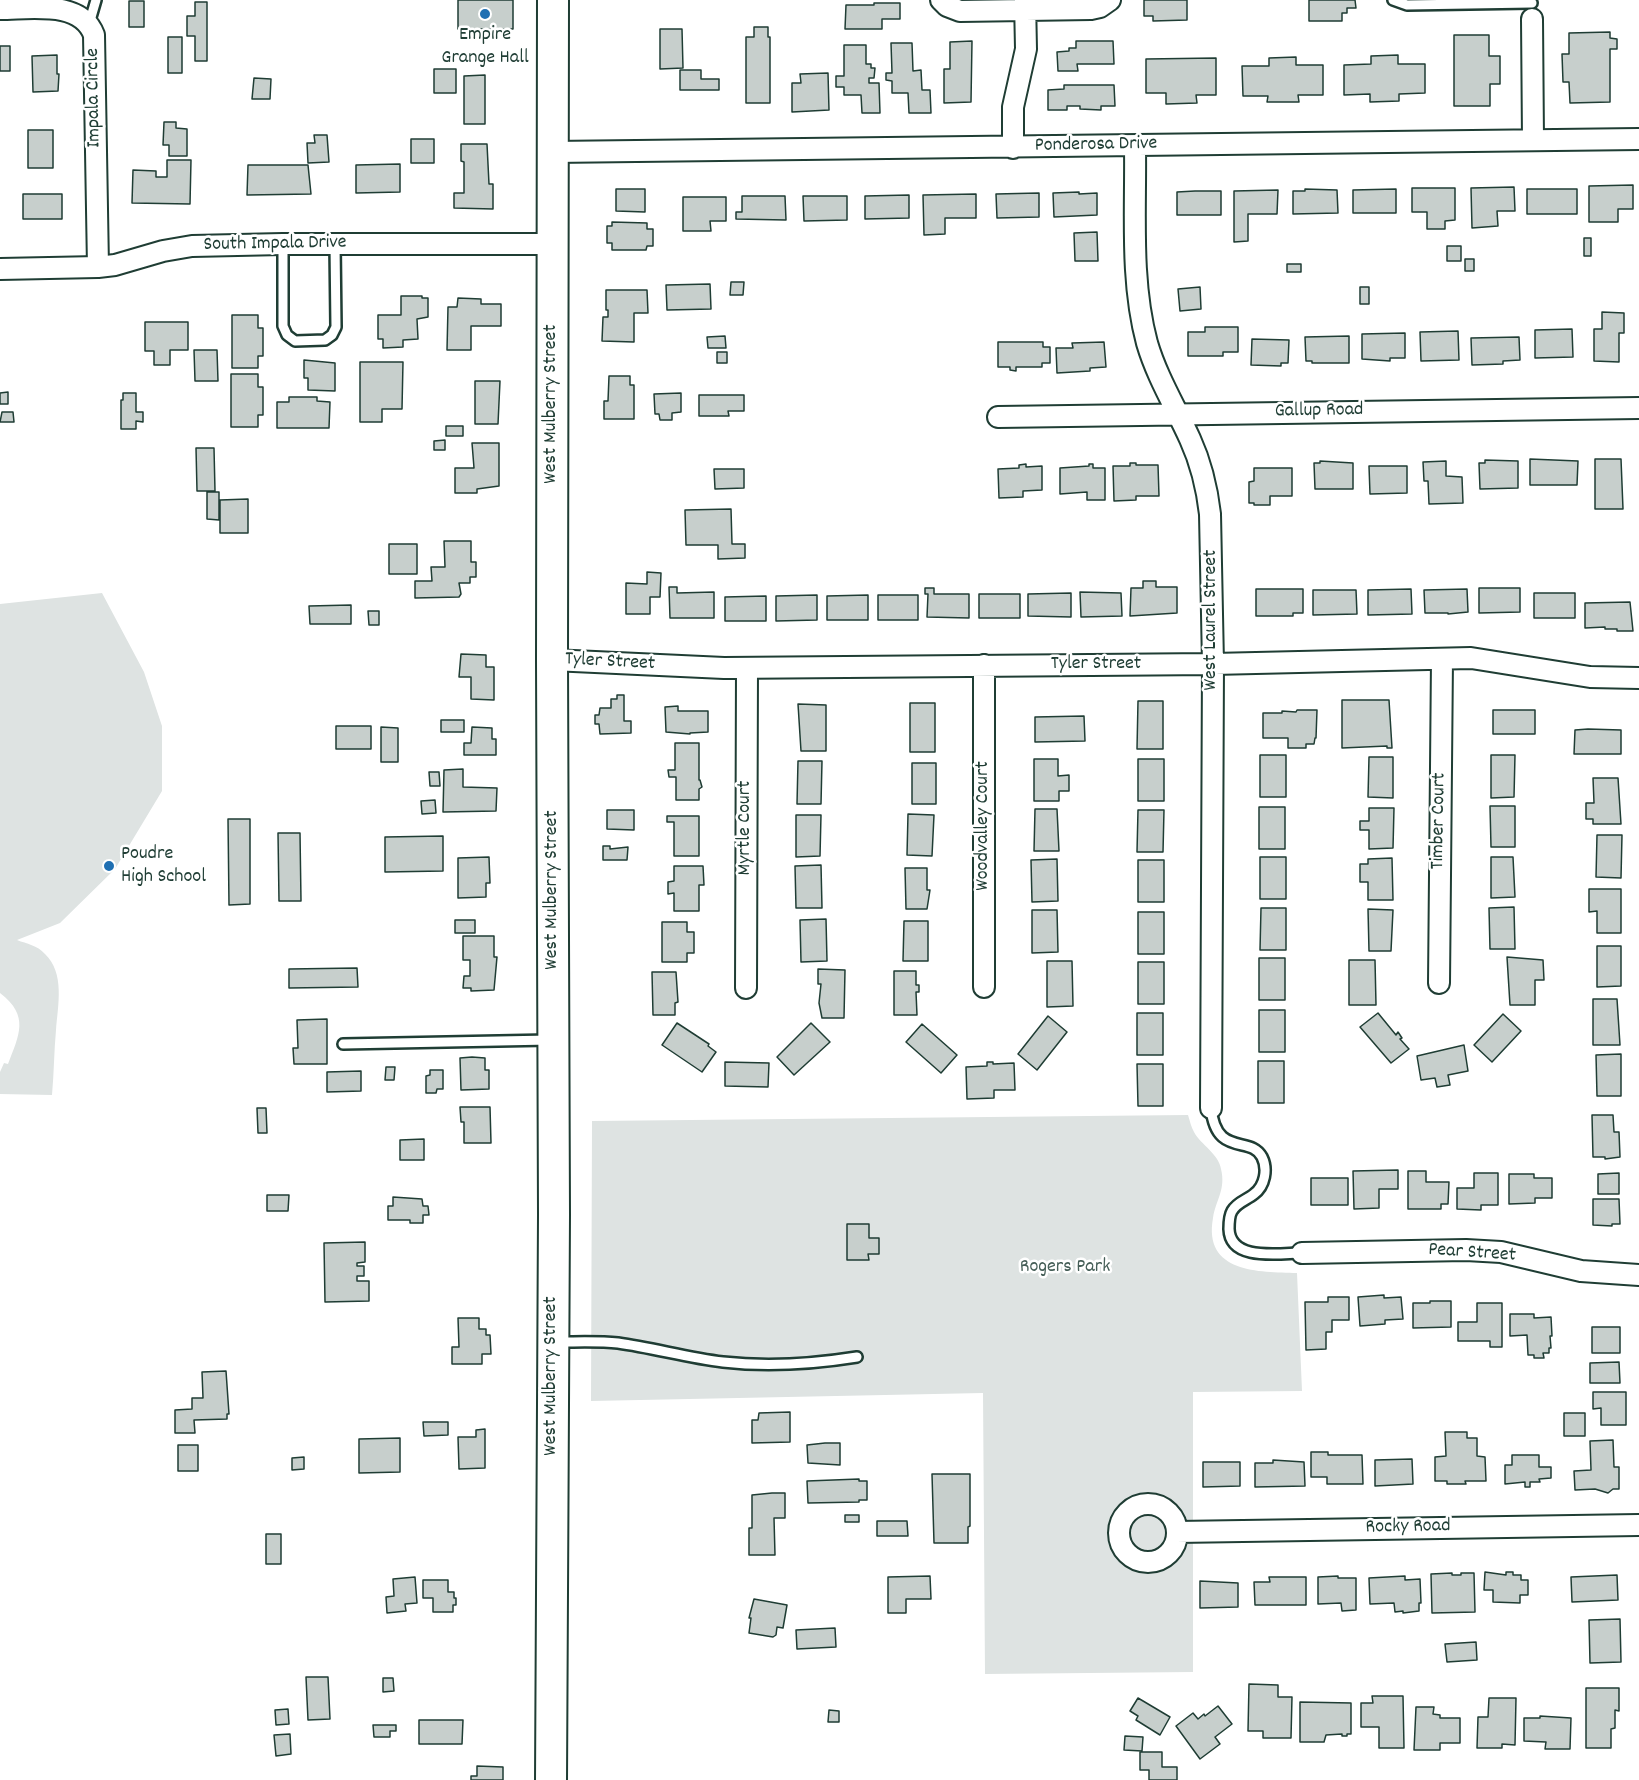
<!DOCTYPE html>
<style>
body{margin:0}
canvas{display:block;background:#fff}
</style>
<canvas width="1639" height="1780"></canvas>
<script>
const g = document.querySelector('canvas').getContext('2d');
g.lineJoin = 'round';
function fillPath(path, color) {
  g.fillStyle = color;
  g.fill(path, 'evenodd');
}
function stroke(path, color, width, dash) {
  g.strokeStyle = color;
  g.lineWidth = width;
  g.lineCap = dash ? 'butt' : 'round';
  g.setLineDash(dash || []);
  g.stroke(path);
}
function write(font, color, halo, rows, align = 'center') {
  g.font = font + ' Dekko,sans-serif';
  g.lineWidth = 5;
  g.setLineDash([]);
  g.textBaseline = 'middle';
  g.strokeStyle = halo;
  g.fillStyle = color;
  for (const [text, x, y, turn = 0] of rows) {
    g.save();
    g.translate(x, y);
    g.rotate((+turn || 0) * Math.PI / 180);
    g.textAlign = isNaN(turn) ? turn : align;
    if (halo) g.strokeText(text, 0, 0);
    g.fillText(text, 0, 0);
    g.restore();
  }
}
fillPath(new Path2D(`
 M102,593L144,672L162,726V791L115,869L60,923L17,940C27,944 37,945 45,954C65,973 58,1005 56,1030C54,1051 54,1073 52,1095L0,1094V1072L4,1063L8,1064C19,1035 30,1016 0,993V604Z
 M1188,1115C1190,1121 1191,1127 1194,1132C1201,1145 1219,1154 1221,1169C1226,1190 1216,1199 1213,1218C1203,1273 1259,1272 1297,1273L1302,1391L1193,1392V1672L985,1674L983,1393L591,1401L592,1121Z`), '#dee3e2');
const building = new Path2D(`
 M458,0H513V29H458Z
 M1144,0H1187V20L1153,21V16H1144Z
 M1309,0H1355L1356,8H1347V13H1342V21H1309Z
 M129,1H144V27H129Z
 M195,2H207V61H195V36H187V16H195Z
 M874,3H900V19H882V29H845L846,5H874Z
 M754,27H768V37H770V103H746V37H754Z
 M660,29H682L683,68L660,69Z
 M1610,32V38L1617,39V49H1610V102L1570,103L1569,82H1563L1562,54H1569V33Z
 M1454,35H1489V56H1500V84H1490V106H1454Z
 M168,37H182V73H168Z
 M972,41L971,102L944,103V69H950V42Z
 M1076,41H1113L1114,64H1077L1078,71H1058L1057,52L1069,51V48H1076Z
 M891,43H912L913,71L921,70L922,90H930L931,113H909L908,93H892V81L886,80V73H892Z
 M844,45H866V64H871V68H875L874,78H869V83H879L880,113H862L861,95H844V87H836V76H844Z
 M0,46H10V71H0Z
 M57,55V74H59L58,91L33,92L32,56Z
 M1398,55V64H1425V93L1399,94V101L1370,102V94L1344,95V65L1371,64V56Z
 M1296,57V65H1323V95H1298L1299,102H1267L1268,96H1243L1242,66H1269V58Z
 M1216,58V95H1196L1197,103L1166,104V93H1146V59Z
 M434,69H456V93H434Z
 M680,70H701V79H719V90H680Z
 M828,73L829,110L792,112V83H801L800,74Z
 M485,75V124H464V76Z
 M254,78L271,79L270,99H252Z
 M1064,85H1114L1115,106H1101V110L1080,109V106H1067V110H1048V90L1064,89Z
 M164,122H176V128L187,129V156H169V145H163Z
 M28,130H53V168H28Z
 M314,135H327L329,162L308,163L307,143H315Z
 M411,139H434V163H411Z
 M461,144H487L489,184H493V209L454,208V193H464V162L461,161Z
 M167,160H191L190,204L132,203L133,170L156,171V177H167Z
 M400,164V192L356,193V165Z
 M248,165H308L311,194L247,195Z
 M1633,185V209H1618V222H1589V186Z
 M1514,187L1515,211H1497L1498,226L1472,228L1471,188Z
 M1412,188H1455V220L1445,221V229H1427V212H1412Z
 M616,189H645V212L616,211Z
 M1305,189L1337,190L1338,213L1293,214V191H1305Z
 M1396,189V213H1353V190Z
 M1527,189H1577V214H1527Z
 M1278,190L1277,214H1248V241L1234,242V191Z
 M1195,191H1221V215H1177V192Z
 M1079,192V194L1097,193V215L1054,217L1053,193Z
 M1039,193V217L997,218L996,194Z
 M23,194H62V219H23Z
 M976,194V218H945V234L924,235L923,195Z
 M909,195V218L865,219V196Z
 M742,196H785L786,220L736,219V212H742Z
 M803,196H847V220L804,221Z
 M683,197H726V221H710L711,231H683Z
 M612,222L647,223V229H653V246H647L646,250H612V243H607V226H612Z
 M1097,232L1098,261H1075L1074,233Z
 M1584,238H1591V256H1584Z
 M1447,246H1461V261H1447Z
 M1465,259H1474V271H1465Z
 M1287,264H1301V272H1287Z
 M731,282H744L743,295H730Z
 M710,284L711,309L667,310L666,285Z
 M1200,287L1201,309L1180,311L1178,289Z
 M1360,287H1369V304H1360Z
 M606,290H647L648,313H634V342L602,341L603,317H608V310H606Z
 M401,296H422V298H428V317L417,319L418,339L403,340V347L383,348V339H378V315H401Z
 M458,298L481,299V304H501V326H471V350H447L448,307H457Z
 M1602,312L1624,313V333H1619V362L1594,361V329H1602Z
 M232,315H258V328H263V356H258V368H232Z
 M145,322H188V350H170V365H154V351H145Z
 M1205,327H1238V352H1223V356H1188V332H1205Z
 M1572,329L1573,357L1535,358V330Z
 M1458,331L1459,360L1421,361L1420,332Z
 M1405,333V358H1390V361L1362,359V334Z
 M725,336L726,348H708L707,337Z
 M1349,336V363H1312V361H1306L1305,337Z
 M1519,337L1520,360L1503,361V364L1472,365L1471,338Z
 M1252,339L1289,340L1288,363H1281V366L1251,365Z
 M998,342H1043V347H1050V363H1042V367H1016V371L1010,370V367H998Z
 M1104,342L1106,367L1090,368V371L1057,373L1056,348H1073L1072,343Z
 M194,350H217L218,381H195Z
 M717,352H727V363H717Z
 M304,360L335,363V391L308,390V378H304Z
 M360,362H403L402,409H382V422H360Z
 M231,374H258V387H263V415H258V427H231Z
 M609,376H630V385H634V419H604V401H608Z
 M475,381H500L498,424H475Z
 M8,392V404H0V393Z
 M123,393H136V412H143V422L136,421V429H121V400H123Z
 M681,393V412L672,413V420H660L659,414H655L654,394Z
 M699,395H744V411H728L729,416H699Z
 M289,397H317V401L330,402L329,428H277V402H289Z
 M2,412H13L14,422H0Z
 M446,426H463V436H446Z
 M445,440V450H434V441Z
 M472,443H499V486L477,489V493H455V468H474Z
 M196,448H214L215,491H197Z
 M1530,459L1578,461L1577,485H1530Z
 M1595,459H1621L1623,509H1595Z
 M1485,460L1518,461V488L1480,489L1479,463H1485Z
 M1320,461L1353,463V489H1315L1314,463H1320Z
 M1446,461V476L1462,477L1463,503L1429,504L1428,481H1424L1423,462Z
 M1130,463H1136V465H1158L1159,496H1136V500L1114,501L1113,466H1130Z
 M1026,464V467L1042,466V490L1023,491V497L999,498L998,469L1019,468V465Z
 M1089,464H1093V468H1105V500H1087V492L1060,494V468L1089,466Z
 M1369,466H1407V493L1370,494Z
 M1254,468H1292V496H1270V505H1254V503H1249V482L1254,481Z
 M714,469H744V488L715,489Z
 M207,492H219V520L207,519Z
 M248,499V533H220V500Z
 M731,509L732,544H745V558L718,559V545H686L685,510Z
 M444,541H471V562H476V577H470V583H459L461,594L459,597L415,598V581H432L431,567H445Z
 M389,544H417V574H389Z
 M647,572L661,573L660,597H650V614H626V583L647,584Z
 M1143,581H1156V587H1177V613L1130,616L1131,588H1143Z
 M669,587H677V593L714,592V618H670Z
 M925,588H934V594H969V618L927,617L928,594H925Z
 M1479,588H1520V612L1479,613Z
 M1256,589H1303V613H1293V616H1256Z
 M1411,589L1412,614L1368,615V590Z
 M1467,589L1468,612L1448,614V613H1425L1424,590Z
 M1313,590H1356L1357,614L1313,615Z
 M1080,592L1121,593L1122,616L1081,617Z
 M1071,593V617L1028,616V594Z
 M1534,593H1575V618H1534Z
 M979,594H1020V618H979Z
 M817,595V620L776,621V596Z
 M868,595V620H827V596Z
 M878,595H918V620H878Z
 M766,596V621H725V597Z
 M1630,602L1633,631H1617V629H1605V627L1585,628V603Z
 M351,605V624H310L309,606Z
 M368,611H379V625H369Z
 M461,654L486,655V667H494V700L471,699V677H459Z
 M617,695H624V721H631V733L600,734L599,724H595V715H599L600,708H611V699H617Z
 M1342,700H1389L1392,748H1387V746L1342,748Z
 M1138,701H1163V749H1137Z
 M910,703H935V752H910Z
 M798,704L826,705V751H801Z
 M678,706V711H708V732L690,733V734L666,732L665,707Z
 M1297,710H1317L1316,738H1315L1314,744H1306V748H1288V738H1263V713H1282V711L1296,712Z
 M1493,710H1535V734H1493Z
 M1084,716L1085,741L1035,742V717Z
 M441,720H464V732H441Z
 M336,726H371V749H336Z
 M381,727L398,728V762H381Z
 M472,727L492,728V739H496V755H464V743H471Z
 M1588,729L1621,730V754H1574L1575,730Z
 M675,743H699V780H700L702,787L699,789V800H676V777H669L668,770H675Z
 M1260,755H1286V797H1260Z
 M1491,755H1515L1514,797L1491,798Z
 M1369,757H1393V798L1368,797Z
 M1034,759H1058V776L1069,775V791H1059V801H1034Z
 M1138,759H1164V801H1138Z
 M798,761H822L821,804H797Z
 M912,763H936V804H912Z
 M463,769V787L497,788L496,811L443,812L444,770Z
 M429,772H439L440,786H430Z
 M1593,778H1618L1621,824H1593V819H1586V803H1594Z
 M435,800L436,813L422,814L421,801Z
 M1490,806H1515V847H1491Z
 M1259,807H1285V849H1259Z
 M1369,808H1394L1393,848L1369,849V830H1360V821H1369Z
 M1035,809H1057L1059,851H1034Z
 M607,810H634V830L607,829Z
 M1138,810H1164L1163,852H1137Z
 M908,814L934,815L932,856L907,855Z
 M796,815H821L820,856L796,857Z
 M667,816H699V856H674V822H667Z
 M228,819H250V904L229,905Z
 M278,833H300L301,901H279Z
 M1597,835H1622L1621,878L1596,877Z
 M443,836V871L385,872V837Z
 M603,846H610V849L628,847L627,860H603Z
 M489,857L490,883H486V897L458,898V858Z
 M1260,857H1286V899H1260Z
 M1491,857H1513L1515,897L1491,898Z
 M1392,858L1393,900H1368V882H1360V864H1368V859Z
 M1057,859L1058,901L1032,902L1031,860Z
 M1138,860H1164V902H1138Z
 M821,865L822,908H796L795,866Z
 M674,866H703L704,885H699V911H674V893L668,894V882L674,881Z
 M905,868H927V890H930L927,909H906Z
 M1589,889H1621V933H1597V911L1589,912Z
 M1514,907L1515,949H1490L1489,908Z
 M1261,908H1286V950H1260Z
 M1368,909L1393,910L1391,951H1369Z
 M1032,910H1057L1058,952L1032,953Z
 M1138,912H1164V954H1138Z
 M826,919L827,961L801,962L800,920Z
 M455,920H475V933H455Z
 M904,921H928V961H903Z
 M662,922H687V932H694V953H687V962H662Z
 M463,936H494V957H497L494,990L471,991V988H463L464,976H470V960H463Z
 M1597,946H1621V986L1597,987Z
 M1507,957L1543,960L1544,980H1535V1005H1510Z
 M1259,958H1285V1000H1259Z
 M1349,960H1375L1376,1005H1349Z
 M1047,961H1072L1073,1006L1047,1007Z
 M1138,962H1164V1004H1138Z
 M357,968L358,987L289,988V969Z
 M818,969L845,970L844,1018H822L819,1003L821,984H818Z
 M894,971H916V985H919V992H916L917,1015H894Z
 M652,972H676L678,1002L675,1003V1015H653Z
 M1593,999H1617L1620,1045H1593Z
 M1259,1010H1285V1052H1259Z
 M1137,1013H1163V1055H1137Z
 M1378,1013L1396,1035L1398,1032L1402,1038L1400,1039L1409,1049L1391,1063L1360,1027Z
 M1503,1014L1521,1031L1492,1062L1474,1045Z
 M1048,1016L1067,1032L1037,1070L1018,1054Z
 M327,1019V1064H294L293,1048H298L297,1020Z
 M677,1023L709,1044L708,1046L716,1052L702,1072L662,1045Z
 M811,1023L830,1042L794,1075L777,1057Z
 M922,1024L957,1055L941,1073L906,1042Z
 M1464,1045L1468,1071L1448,1075L1450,1085L1437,1087L1435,1078L1421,1080L1417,1056Z
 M1621,1054V1096H1597L1596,1055Z
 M472,1057L485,1058V1070H489V1089L461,1090L460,1058Z
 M1258,1061H1284V1103H1258Z
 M725,1062L769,1063L768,1087L725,1086Z
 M987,1062H993V1064L1014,1063L1015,1090H994V1098L967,1099L966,1067L987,1066Z
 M1137,1064H1163V1106H1138Z
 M386,1067H395L394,1080H385Z
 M430,1070H443V1089H437L436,1093H426V1076L430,1075Z
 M361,1071V1091L327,1092V1072Z
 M460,1107H490L491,1143H464V1122H461Z
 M257,1108H266L267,1133H258Z
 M1592,1115H1613L1614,1132H1619L1620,1157L1605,1159V1157H1593Z
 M424,1139V1160H400V1140Z
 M1398,1170V1189H1379V1208L1354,1209L1353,1171Z
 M1408,1171H1426V1182H1449L1448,1204H1441V1209H1408Z
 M1474,1173H1498V1205H1481V1210L1457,1209V1188H1474Z
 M1619,1173V1194H1598V1174Z
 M1509,1174H1534V1178H1552V1198H1535V1203L1509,1204Z
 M1311,1178H1348V1205H1311Z
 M267,1195H289L288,1211H267Z
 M393,1197L422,1199L423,1206H428L429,1215H423V1223H410V1220H388V1206H393Z
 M1593,1199H1619L1620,1224H1612V1226L1593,1225Z
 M847,1224H869V1238H879V1254H868L869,1260H847Z
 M365,1242V1262L357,1263V1266H364V1276H357V1281H369V1301L325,1302L324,1243Z
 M1384,1295V1298L1401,1297L1403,1319L1385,1320V1324L1360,1326L1358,1297Z
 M1328,1297H1349V1320H1332V1332H1326V1349L1306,1350L1305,1302H1328Z
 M1430,1301H1451V1327L1413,1328V1303H1430Z
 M1477,1303H1502V1347H1490V1341H1458V1322H1477Z
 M1510,1314H1534V1318L1551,1317L1552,1336H1550L1551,1348H1549V1353H1543L1544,1358H1534V1355H1528L1527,1335L1510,1336Z
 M458,1318H479V1329H486V1335H490L491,1354H482V1364H452V1347H459Z
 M1592,1327H1620V1353H1592Z
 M1619,1362L1620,1383H1590V1363Z
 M226,1371L229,1414H227V1419L194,1420L195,1433H175V1410L192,1409V1398H203L202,1372Z
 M1593,1392H1626V1425H1601V1408L1593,1409Z
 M790,1412V1442L752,1443V1420H758L759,1413Z
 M1564,1413H1585V1436H1564Z
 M423,1422H448V1435L424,1436Z
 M485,1429V1468L459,1469L458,1437H476V1430Z
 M1445,1432H1467V1438H1477V1456L1485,1457L1486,1481H1465L1466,1484H1447V1481H1435V1457L1446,1456Z
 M400,1438V1472L359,1473V1439Z
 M1613,1440L1614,1467H1619V1489H1613L1608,1493L1595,1489L1575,1490L1574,1471L1591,1470L1590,1441Z
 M825,1443H840V1465L808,1463L807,1445Z
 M178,1445H198V1471H178Z
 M1311,1452H1328V1455H1362L1363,1484H1327V1477H1311Z
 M1512,1455H1539V1467H1551V1478L1539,1479L1540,1482H1530V1487H1525V1482L1505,1484V1465H1512Z
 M304,1457V1469L292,1470V1458Z
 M1412,1459L1413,1484L1375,1486V1460Z
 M1273,1460L1304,1462L1305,1486L1255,1487V1463H1273Z
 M1203,1462H1240V1486L1203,1487Z
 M932,1474H970V1526L968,1527V1543H934Z
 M859,1479V1481H867V1500H859V1502L808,1503L807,1481Z
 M772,1493H785V1518H774L775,1555H749V1528H752V1495Z
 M845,1515H859V1522H845Z
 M877,1521H907L908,1536H877Z
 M266,1534H281V1564H266Z
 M1485,1572L1506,1575V1572H1513V1575H1521V1580H1528V1595H1520V1603L1493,1602V1590H1484Z
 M1452,1573V1575H1461V1573H1474L1475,1612L1432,1613L1431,1574Z
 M1617,1575L1618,1600L1572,1602L1571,1577Z
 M930,1576L931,1599H906V1613H888V1577Z
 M1338,1576V1578H1356V1610L1342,1611L1341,1603L1318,1604V1577Z
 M1405,1576V1580L1420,1579L1421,1603H1419V1611L1403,1613V1611L1395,1612L1394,1603L1370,1604L1369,1578Z
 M415,1577L417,1603L405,1604L406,1611L387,1613L386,1597L394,1596L393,1579Z
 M1269,1577H1306V1605H1255L1254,1582H1270Z
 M423,1580H448V1592H454V1598H456V1605H453V1612H433V1598H423Z
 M1200,1581L1238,1583V1607L1200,1608Z
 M754,1599L787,1605L783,1628L777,1627L776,1635L773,1637L749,1633L751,1618H749Z
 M1620,1619L1621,1662L1590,1663L1589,1620Z
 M835,1628L836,1647L797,1649L796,1630Z
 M1476,1642L1477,1660L1447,1662L1445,1644Z
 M306,1677H328L330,1719L308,1720Z
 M383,1678H393L394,1691L383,1692Z
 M1249,1684L1278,1685V1697H1292L1291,1738H1263V1731H1248Z
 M1586,1688H1619V1711L1615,1710V1728L1611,1729V1748H1586Z
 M1372,1696H1403L1404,1748H1379V1727H1361V1703H1373Z
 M1138,1698L1170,1717L1160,1735L1136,1720L1138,1716L1130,1711Z
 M1489,1698H1516L1515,1745L1502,1744V1748H1477L1478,1717H1488Z
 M1300,1702L1351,1703V1734H1347V1736H1342V1734L1326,1735L1324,1742H1300Z
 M1218,1706L1232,1724L1215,1737L1220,1744L1200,1759L1176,1726L1193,1713L1198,1719L1204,1714L1205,1716Z
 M1416,1707H1434L1433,1714L1440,1715V1718H1460V1743H1440V1750H1414Z
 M288,1709L289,1724L276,1725L275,1710Z
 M829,1710L839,1711V1722H828Z
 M1540,1716L1571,1718L1570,1749H1545L1546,1742L1524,1741V1718H1540Z
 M419,1720H463L462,1744H419Z
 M373,1725H396V1731H390V1737H374Z
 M290,1734L291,1754L276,1756L274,1735Z
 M1125,1736L1143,1737L1142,1751L1124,1750Z
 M1140,1752H1162V1767H1177V1780H1149V1770H1140Z
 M477,1766L503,1767V1780H471V1776H477Z`);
fillPath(building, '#c7cfcc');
stroke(building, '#1f3d34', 1.5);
const service = new Path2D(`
 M1393,0L1407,5L1532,3
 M89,24L96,0
 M283,244V326L287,335L295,341L325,340L332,335L336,327L335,244
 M343,1044L550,1040
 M1211,1108C1216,1158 1251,1135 1262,1157C1268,1169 1265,1186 1254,1194C1247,1200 1237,1202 1232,1211C1229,1216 1229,1223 1229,1229C1230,1262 1280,1253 1302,1253
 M558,1342C578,1342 599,1341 618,1343C654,1348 688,1358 723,1362C767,1367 813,1364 857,1357`);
const minor = new Path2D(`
 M941,0L947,6L960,11L1091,9L1100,7L1110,0
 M0,9C32,9 81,0 94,35L98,267
 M1532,19L1533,140
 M1135,146C1136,211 1130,280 1147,343C1157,377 1175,406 1190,439C1201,463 1207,488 1210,514L1213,664L1211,1108
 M1013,148V107L1026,49L1025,0
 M553,152L1639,139
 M0,269L98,267L115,265L163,251L192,246L283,244H552
 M998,417L1639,408
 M552,660L724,668L1213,664L1471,658L1590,677L1639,678
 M984,665V987
 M1439,983L1442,659
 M746,988L747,668
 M1302,1253L1466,1250L1501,1252L1581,1271L1639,1275
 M1119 1533a29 29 0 1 1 58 0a29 29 0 1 1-58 0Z
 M1177,1532L1639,1525`);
const primary = new Path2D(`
 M551,1780L554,1215L552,660L553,0`);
stroke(service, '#1f3d34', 14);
stroke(minor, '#1f3d34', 24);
stroke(primary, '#1f3d34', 34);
stroke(service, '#fff', 9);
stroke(minor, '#fff', 20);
stroke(primary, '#fff', 30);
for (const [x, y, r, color] of [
 [485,14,6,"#1f6fb2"],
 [109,866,6,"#1f6fb2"]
]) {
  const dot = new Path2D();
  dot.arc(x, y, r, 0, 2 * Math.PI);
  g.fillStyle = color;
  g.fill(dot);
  stroke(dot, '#fff', 2);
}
write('20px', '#1f3d34', '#fff', [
 ["Empire",485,36],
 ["Grange Hall",485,59],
 ["Poudre",121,855,"left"],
 ["High School",121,878,"left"]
]);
write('20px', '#1f3d34', '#fff', [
 ["Impala Circle",95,98,-91],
 ["Ponderosa Drive",1096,146,-1],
 ["South Impala Drive",275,245,-1],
 ["West Mulberry Street",552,404,-90],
 ["Gallup Road",1319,412,-1],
 ["West Laurel Street",1212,620,-90],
 ["Tyler Street",610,663,3],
 ["Tyler Street",1096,665],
 ["Timber Court",1440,821,-89],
 ["Woodvalley Court",984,826,-90],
 ["Myrtle Court",746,828,-90],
 ["West Mulberry Street",553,890,-90],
 ["Pear Street",1472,1254,4],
 ["West Mulberry Street",552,1376,-90],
 ["Rocky Road",1408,1528,-1]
]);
write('20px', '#455e57', '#fff', [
 ["Rogers Park",1065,1268]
]);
</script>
